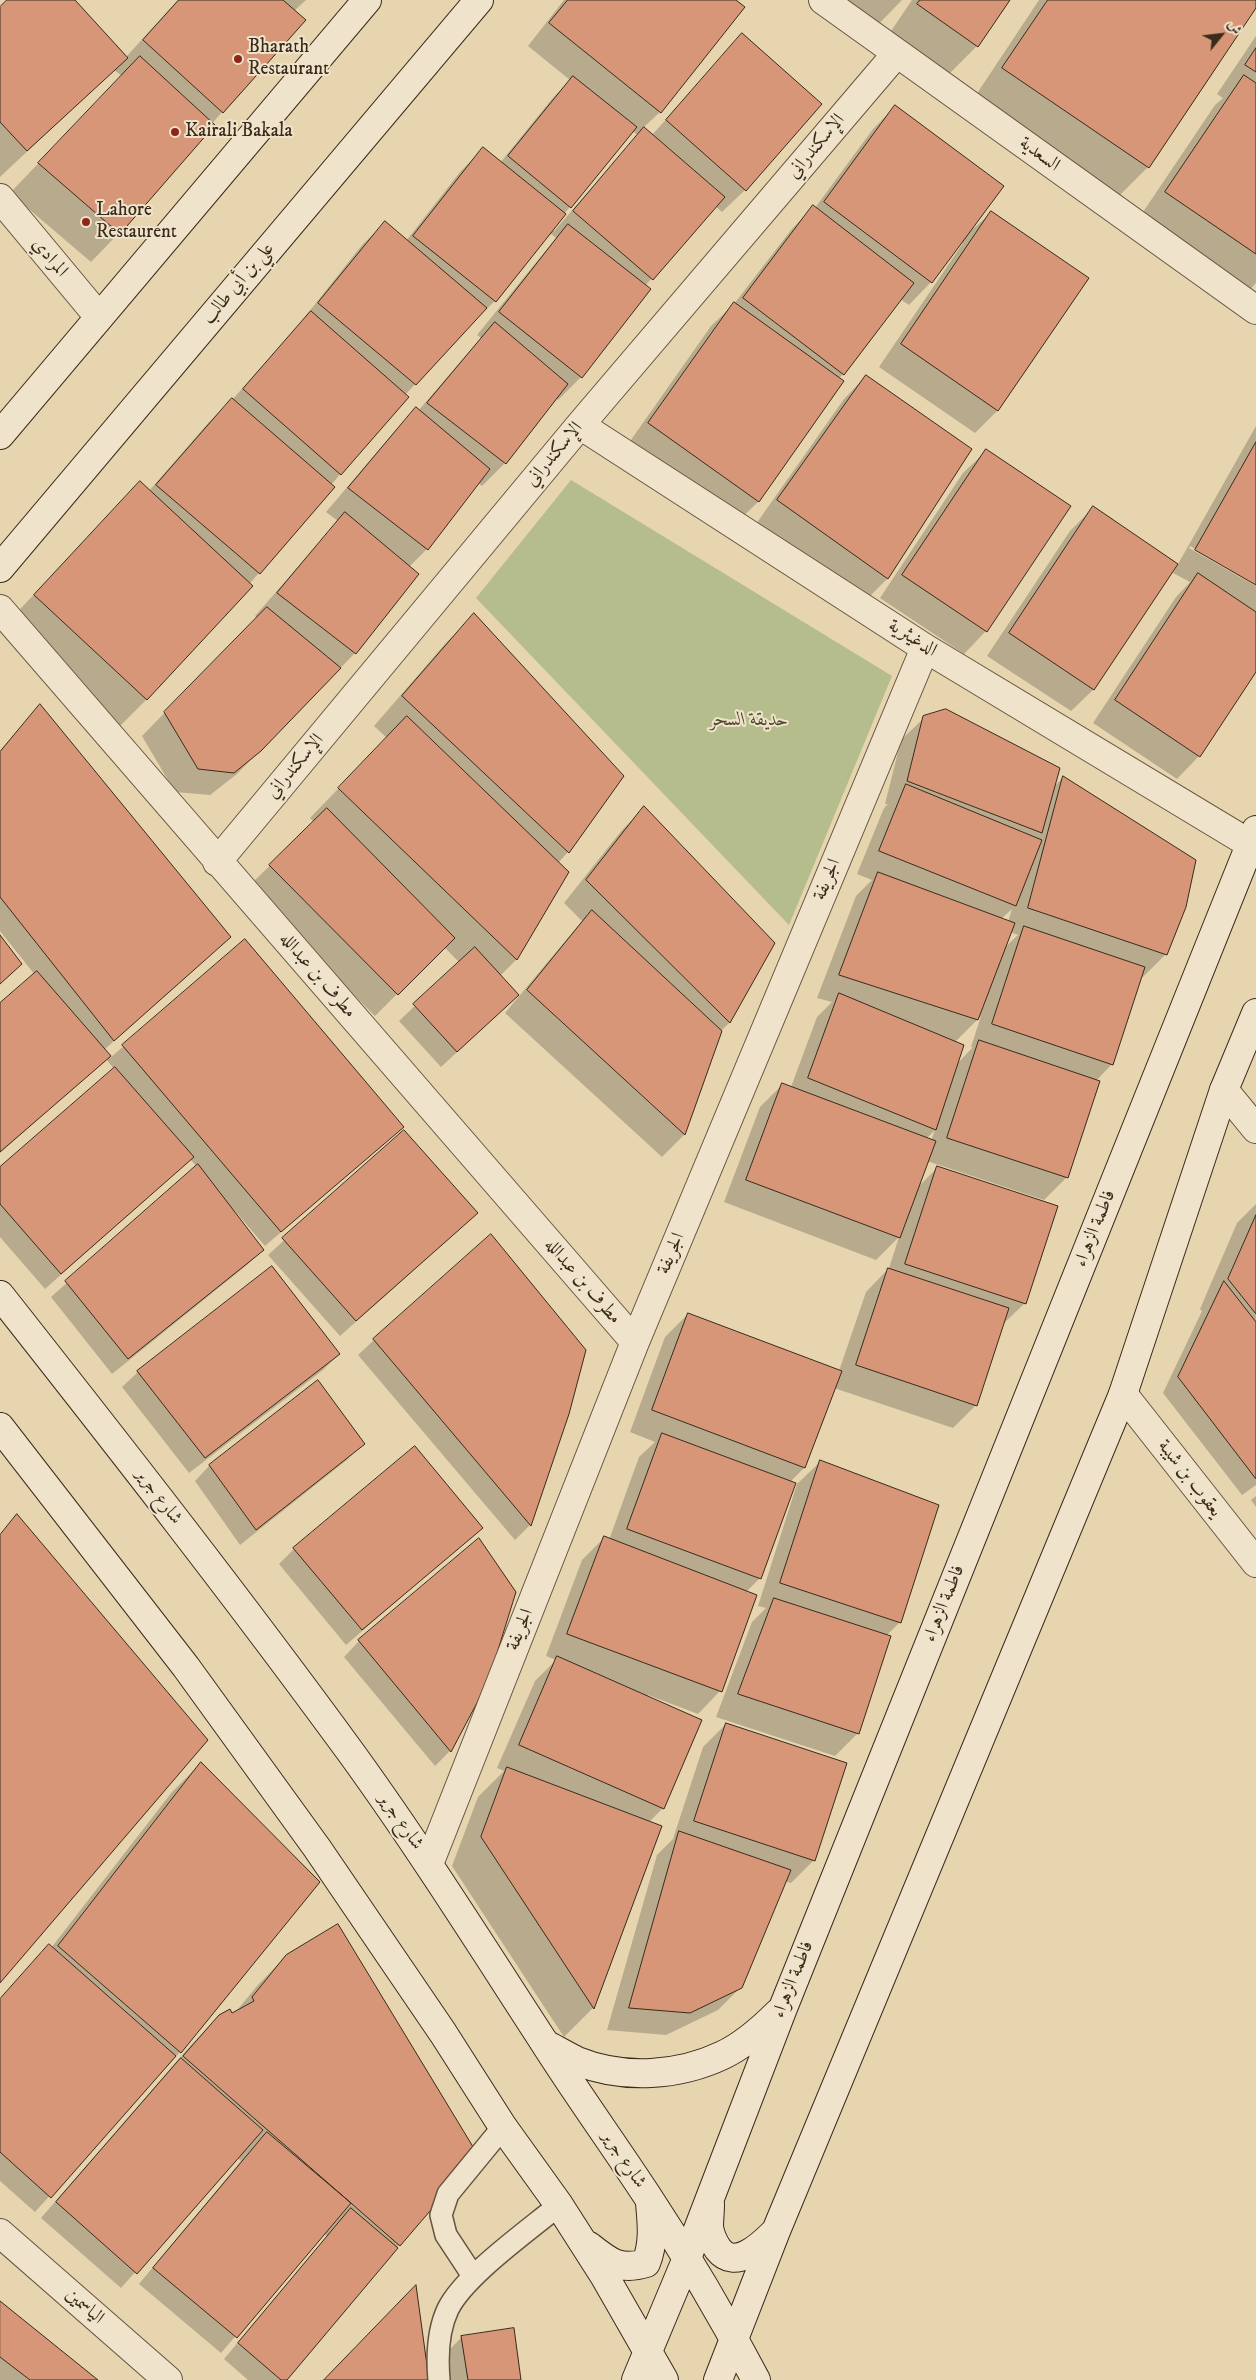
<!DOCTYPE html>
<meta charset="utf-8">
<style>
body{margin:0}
#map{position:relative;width:1256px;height:2380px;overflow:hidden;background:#e6d5af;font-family:"IM FELL DW Pica",Amiri,serif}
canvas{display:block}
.north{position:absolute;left:1196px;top:10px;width:50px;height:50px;-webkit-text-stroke:4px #efe4cb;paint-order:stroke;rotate:61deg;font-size:14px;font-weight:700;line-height:20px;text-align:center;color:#3a2a1c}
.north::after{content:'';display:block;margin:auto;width:18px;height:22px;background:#3a2a1c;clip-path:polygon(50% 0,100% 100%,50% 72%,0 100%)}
</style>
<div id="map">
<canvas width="1256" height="2380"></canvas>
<div class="north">ش</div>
</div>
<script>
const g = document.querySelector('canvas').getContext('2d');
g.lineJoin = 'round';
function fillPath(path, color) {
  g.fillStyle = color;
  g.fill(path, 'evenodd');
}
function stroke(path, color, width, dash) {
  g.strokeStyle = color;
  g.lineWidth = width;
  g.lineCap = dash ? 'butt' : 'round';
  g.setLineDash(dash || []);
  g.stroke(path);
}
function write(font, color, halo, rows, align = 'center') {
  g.font = font + ' "IM FELL DW Pica",Amiri,serif';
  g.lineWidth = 4;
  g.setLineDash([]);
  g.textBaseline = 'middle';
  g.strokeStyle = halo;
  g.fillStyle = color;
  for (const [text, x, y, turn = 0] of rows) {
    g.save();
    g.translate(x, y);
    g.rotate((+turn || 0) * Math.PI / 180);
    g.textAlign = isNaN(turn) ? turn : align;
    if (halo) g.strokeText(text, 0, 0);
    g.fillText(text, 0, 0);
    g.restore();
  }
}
fillPath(new Path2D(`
 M571,480L892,676L789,925L476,598Z`), '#b4bd8b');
fillPath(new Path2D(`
 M9,0H73L126,57L178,0H306L294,11L222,112L119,233L91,262L10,193L122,76L114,70L0,177V8Z
 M564,0H734L660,112L643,128L652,135L742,35L745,190L722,212L715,206L645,286L650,290L581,377L558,400L556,398L505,463L482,486L478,483L427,549L409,567L355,653L237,774L210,795L175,792L142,736L257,618L255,616L338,521L326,512L394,432L416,409L418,411L481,338L477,335L556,238L550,233L495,301L472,323L405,395L259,573L147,699L118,728L6,624L140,482L149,491L209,422L232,400L297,327L362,245L385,223L406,241L460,172L483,149L500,163L551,100L570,80L528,46ZM632,131L638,135L554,231L552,230L564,214Z
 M830,0H902L872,31Z
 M912,0H1009L977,46L948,75L889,34Z
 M1039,0H1256V6L1148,167L1119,196L974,98Z
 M1256,36V283L1245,295L1137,221L1215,105L1223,98L1217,94Z
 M895,107L966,235L991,213L1088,278L997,411L975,433L879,367L963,243L961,242L931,282L909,305L900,299L839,379L843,382L758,502L735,524L626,447L711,326L734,304L791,230L813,207L815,208L873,129Z
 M866,376L970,450L887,579L865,601L756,524L844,399Z
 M1256,426V583L1190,546L1189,548L1256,586V669L1199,756L1177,779L1093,723L1176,597L1190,582L1173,573Z
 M986,451V631L964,654L880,598L963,473Z
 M1093,508L1094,689L1071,711L987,656L1070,531Z
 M474,615L568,852L558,863L567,872L516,960L500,976L502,1010L441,1067L399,1021L460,963L444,947L375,1016L247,888L314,822L310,818L387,738L374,726L445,644Z
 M40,705L214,952L104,1050L110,1058L245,941L402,1127L265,1246L234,1210L233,1212L262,1250L247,1265L112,1374L51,1297L197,1167L190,1159L45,1289L0,1237V1169L114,1069L106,1059L0,1153V1005L35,975L0,931V751Z
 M924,718L1054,787L1063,777L1185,907L1165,955L1143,977H1141L1112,1064L1096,1081L1067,1177L1044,1200L927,1161L917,1188L937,1168L1025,1303L1001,1326L976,1405L953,1428L834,1388L804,1468L790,1482L760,1578L746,1592L720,1691L698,1714L648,1695L663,1808L649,1822L660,1827L593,2008L564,2037L452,1866L478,1797L504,1771L497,1768L535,1681L556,1660L546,1656L582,1560L604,1538L609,1540L639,1457L655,1442L630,1432L665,1337L688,1314L839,1371L866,1292L889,1268L899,1237L876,1260L724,1202L760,1107L783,1084L791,1087L817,1017L832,1002L817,998L856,896L872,880L857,874L884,808L888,804H885L901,740ZM1012,909L1008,922L1001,919ZM1010,932L1018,935L1003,949ZM981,1016L971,1047H973L957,1064L955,1042ZM935,1130L931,1141L926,1139Z
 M644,808L773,943L729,1023L721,1031L684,1135L662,1157L505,1013L582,921L564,903L622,830Z
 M404,1131L461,1228L340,1336L268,1255Z
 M1256,1204V1485L1242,1495L1163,1393L1202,1311L1200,1309L1237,1223Z
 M272,1268L339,1354L323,1370L189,1473L122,1387L138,1372Z
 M374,1340L568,1414L530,1525L515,1540L358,1355Z
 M363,1443L348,1459L240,1545L195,1481L210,1465Z
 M820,1462L900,1622L886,1636L858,1733L835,1756L716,1717L752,1622L766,1608L758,1606L797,1484Z
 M1256,1496V1507L1251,1500Z
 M481,1528L346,1645L279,1564L294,1549Z
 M359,1641L487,1681L450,1751L435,1766L344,1657Z
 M726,1724L814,1860L791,1883L785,1881L741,1987L718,2010L666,2035L607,2030L657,1855L673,1839L703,1747Z
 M201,1763L180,2052L35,2212L0,2181V1999L49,1946L51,1948L172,1792Z
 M286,1956L399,2245L286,2380H248L224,2359L327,2236L324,2233L221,2353L139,2284L241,2161L237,2157L121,2288L41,2218L190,2046L219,2016L234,2014L257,1986Z
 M0,2303L96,2380H0Z
 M462,2337L520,2380H450L446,2353Z`), '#0003');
const building = new Path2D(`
 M7,0H75L128,58L27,151L0,122V7Z
 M179,0H283L306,20L223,113L143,40Z
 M568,0H736L745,7L661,113L549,23Z
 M920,0H1010L978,47L917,4Z
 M1048,0H1256V8L1149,168L1002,68Z
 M742,33L822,104L746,191L666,120Z
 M1256,48V72L1245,65Z
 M140,56L215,125L120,234L38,163Z
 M1244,75L1256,83V254L1165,192Z
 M573,76L637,127L571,208L508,156Z
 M895,105L1004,186L932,283L824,202Z
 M644,127L725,197L653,280L573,211Z
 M483,147L566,214L496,302L413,236Z
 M813,205L914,283L844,375L743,298Z
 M991,211L1089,278L998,411L901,344Z
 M385,221L487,308L416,385L318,303Z
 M568,224L651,289L582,378L499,312Z
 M734,302L844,381L759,502L648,423Z
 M311,311L409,397L341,475L243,389Z
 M495,322L568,384L506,464L427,403Z
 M866,375L972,449L888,579L777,500Z
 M232,398L335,487L260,574L156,485Z
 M416,407L490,469L428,550L348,488Z
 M1256,442V585L1195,550Z
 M986,449L1071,506L987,632L902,575Z
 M140,481L253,586L147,700L34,595Z
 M1093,506L1178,564L1094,690L1009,633Z
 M345,512L419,574L356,654L277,593Z
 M1198,573L1256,612V672L1200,757L1115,700Z
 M267,607L341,668L261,751L234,773L198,769L164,712Z
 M474,613L624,776L569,853L402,696Z
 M40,704L231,937L114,1041L0,897V752Z
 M946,709L1060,768L1042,833L907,781L923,716Z
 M407,716L569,872L517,960L338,788Z
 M1063,776L1196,860L1186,907L1167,955L1028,908Z
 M906,784L1042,840L1016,906L879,851Z
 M644,806L775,943L730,1023L586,880Z
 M327,808L455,938L398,995L269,865Z
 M878,872L1015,923L978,1020L839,975Z
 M592,910L722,1031L685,1135L527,990Z
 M1024,926L1145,967L1113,1065L992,1024Z
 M0,935L22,964L0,984Z
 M245,939L404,1127L281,1232L122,1045Z
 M475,947L519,995L457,1052L413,1004Z
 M37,971L111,1056L0,1152V1003Z
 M839,993L964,1045L936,1130L808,1078Z
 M979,1040L1100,1081L1068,1178L947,1138Z
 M115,1067L194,1157L61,1274L0,1204V1167Z
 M782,1083L936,1141L900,1238L746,1180Z
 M404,1130L478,1213L356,1321L282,1238Z
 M198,1164L264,1250L128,1359L65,1281Z
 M937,1166L1058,1206L1026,1304L905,1264Z
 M1256,1215V1314L1228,1279Z
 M491,1234L586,1350L569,1414L531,1526L373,1339Z
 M272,1266L340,1354L205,1458L137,1371Z
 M888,1268L1009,1308L977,1406L856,1365Z
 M1224,1281L1256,1322V1479L1178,1377Z
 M688,1313L842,1371L805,1468L652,1410Z
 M318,1380L365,1444L256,1530L209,1465Z
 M662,1433L796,1483L761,1579L627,1529Z
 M415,1446L483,1528L362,1630L293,1548Z
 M820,1460L939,1505L901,1623L780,1583Z
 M17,1514L208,1740L0,1983V1535Z
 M604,1536L757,1595L722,1692L567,1634Z
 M479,1538L516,1592L488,1682L451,1752L358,1640Z
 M774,1598L891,1636L859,1734L738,1694Z
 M557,1656L702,1720L664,1809L519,1745Z
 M726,1723L847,1763L815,1861L694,1821Z
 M201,1762L320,1882L181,2053L58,1946Z
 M507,1767L662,1826L594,2009L481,1837Z
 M679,1831L791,1870L742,1988L690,2013L629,2008Z
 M338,1924L478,2155L400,2246L183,2056L219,2015L230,2009L232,2013L254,2001L252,1997L286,1955Z
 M49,1944L176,2056L51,2198L0,2152V1999Z
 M181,2058L263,2130L137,2274L56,2202Z
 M267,2132L351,2203L237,2338L153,2268Z
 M351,2208L398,2248L287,2380H281L238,2343Z
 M416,2285L429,2380H324Z
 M0,2301L98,2380H30L0,2357Z
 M514,2328L521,2380H468L461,2336Z`);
fillPath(building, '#d69677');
stroke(building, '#3a2a1c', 1);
const lane = new Path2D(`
 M473,2276L446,2235L441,2215L448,2194L503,2127
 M439,2380C437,2357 438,2330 448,2309C465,2275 528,2231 559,2205`);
const street = new Path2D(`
 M823,0L1256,310
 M0,198L99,317
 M580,425L925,648L1250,844
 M0,609L635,1342
 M217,862L580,425L897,53
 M1224,1090L1256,1129
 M1123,1394L1256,1563
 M429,1864L635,1342L925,648
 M0,2233L168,2380`);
const secondary = new Path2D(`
 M0,435L367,0
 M0,568L479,0
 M0,1295C119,1446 238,1598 352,1754C420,1848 481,1945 544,2042C577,2094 614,2145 648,2197C687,2256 723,2317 756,2380
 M0,1427L186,1667L317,1848L443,2033L503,2127L559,2205L605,2277L664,2380
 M547,2045C557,2050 567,2056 577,2061C624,2080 679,2076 723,2055C744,2045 762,2029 778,2013
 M710,2204C710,2211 709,2220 709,2227C710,2234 714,2243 718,2249C735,2271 761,2246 775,2232
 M589,2246C609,2262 620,2271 646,2263C654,2243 652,2225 650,2203
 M636,2380L687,2258L783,2008L1256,830
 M718,2380L776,2231L1123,1394L1224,1090L1256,1013`);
stroke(lane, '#655541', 24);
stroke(street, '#655541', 30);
stroke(secondary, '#3a2a1c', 30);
stroke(lane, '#efe4cb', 21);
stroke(street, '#efe4cb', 28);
stroke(secondary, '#efe4cb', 28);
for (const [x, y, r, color] of [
 [238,59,5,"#8f2418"],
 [175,132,5,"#8f2418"],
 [86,222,5,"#8f2418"]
]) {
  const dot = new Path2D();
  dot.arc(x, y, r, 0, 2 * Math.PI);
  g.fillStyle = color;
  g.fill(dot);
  stroke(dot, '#efe4cb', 2);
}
write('19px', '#3a2a1c', '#efe4cb', [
 ["Bharath",248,48],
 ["Restaurant",248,70],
 ["Kairali Bakala",185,132],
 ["Lahore",96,211],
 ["Restaurent",96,233]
], 'left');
write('19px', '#3a2a1c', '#efe4cb', [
 ["الإسكندراني",817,147,-50],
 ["السعدية",1039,155,36],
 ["المرادي",49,258,50],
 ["علي بن أبي طالب",239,284,-50],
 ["الإسكندراني",555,455,-50],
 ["الدغيثرية",912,639,32],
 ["الإسكندراني",296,767,-50],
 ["الجريفة",828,880,-67],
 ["مطرف بن عبدالله",317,976,49],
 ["فاطمة الزهراء",1096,1229,-68],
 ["الجريفة",672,1254,-67],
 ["مطرف بن عبدالله",582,1282,49],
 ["يعقوب بن شيبة",1189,1479,52],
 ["شارع جرير",158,1497,53],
 ["فاطمة الزهراء",945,1604,-68],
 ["الجريفة",521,1630,-68],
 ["شارع جرير",400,1822,55],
 ["فاطمة الزهراء",794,1980,-68],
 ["شارع جرير",623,2160,56],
 ["الياسمين",84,2307,41]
]);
write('italic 19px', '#524732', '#efe4cb', [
 ["حديقة السحر",749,721]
]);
</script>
